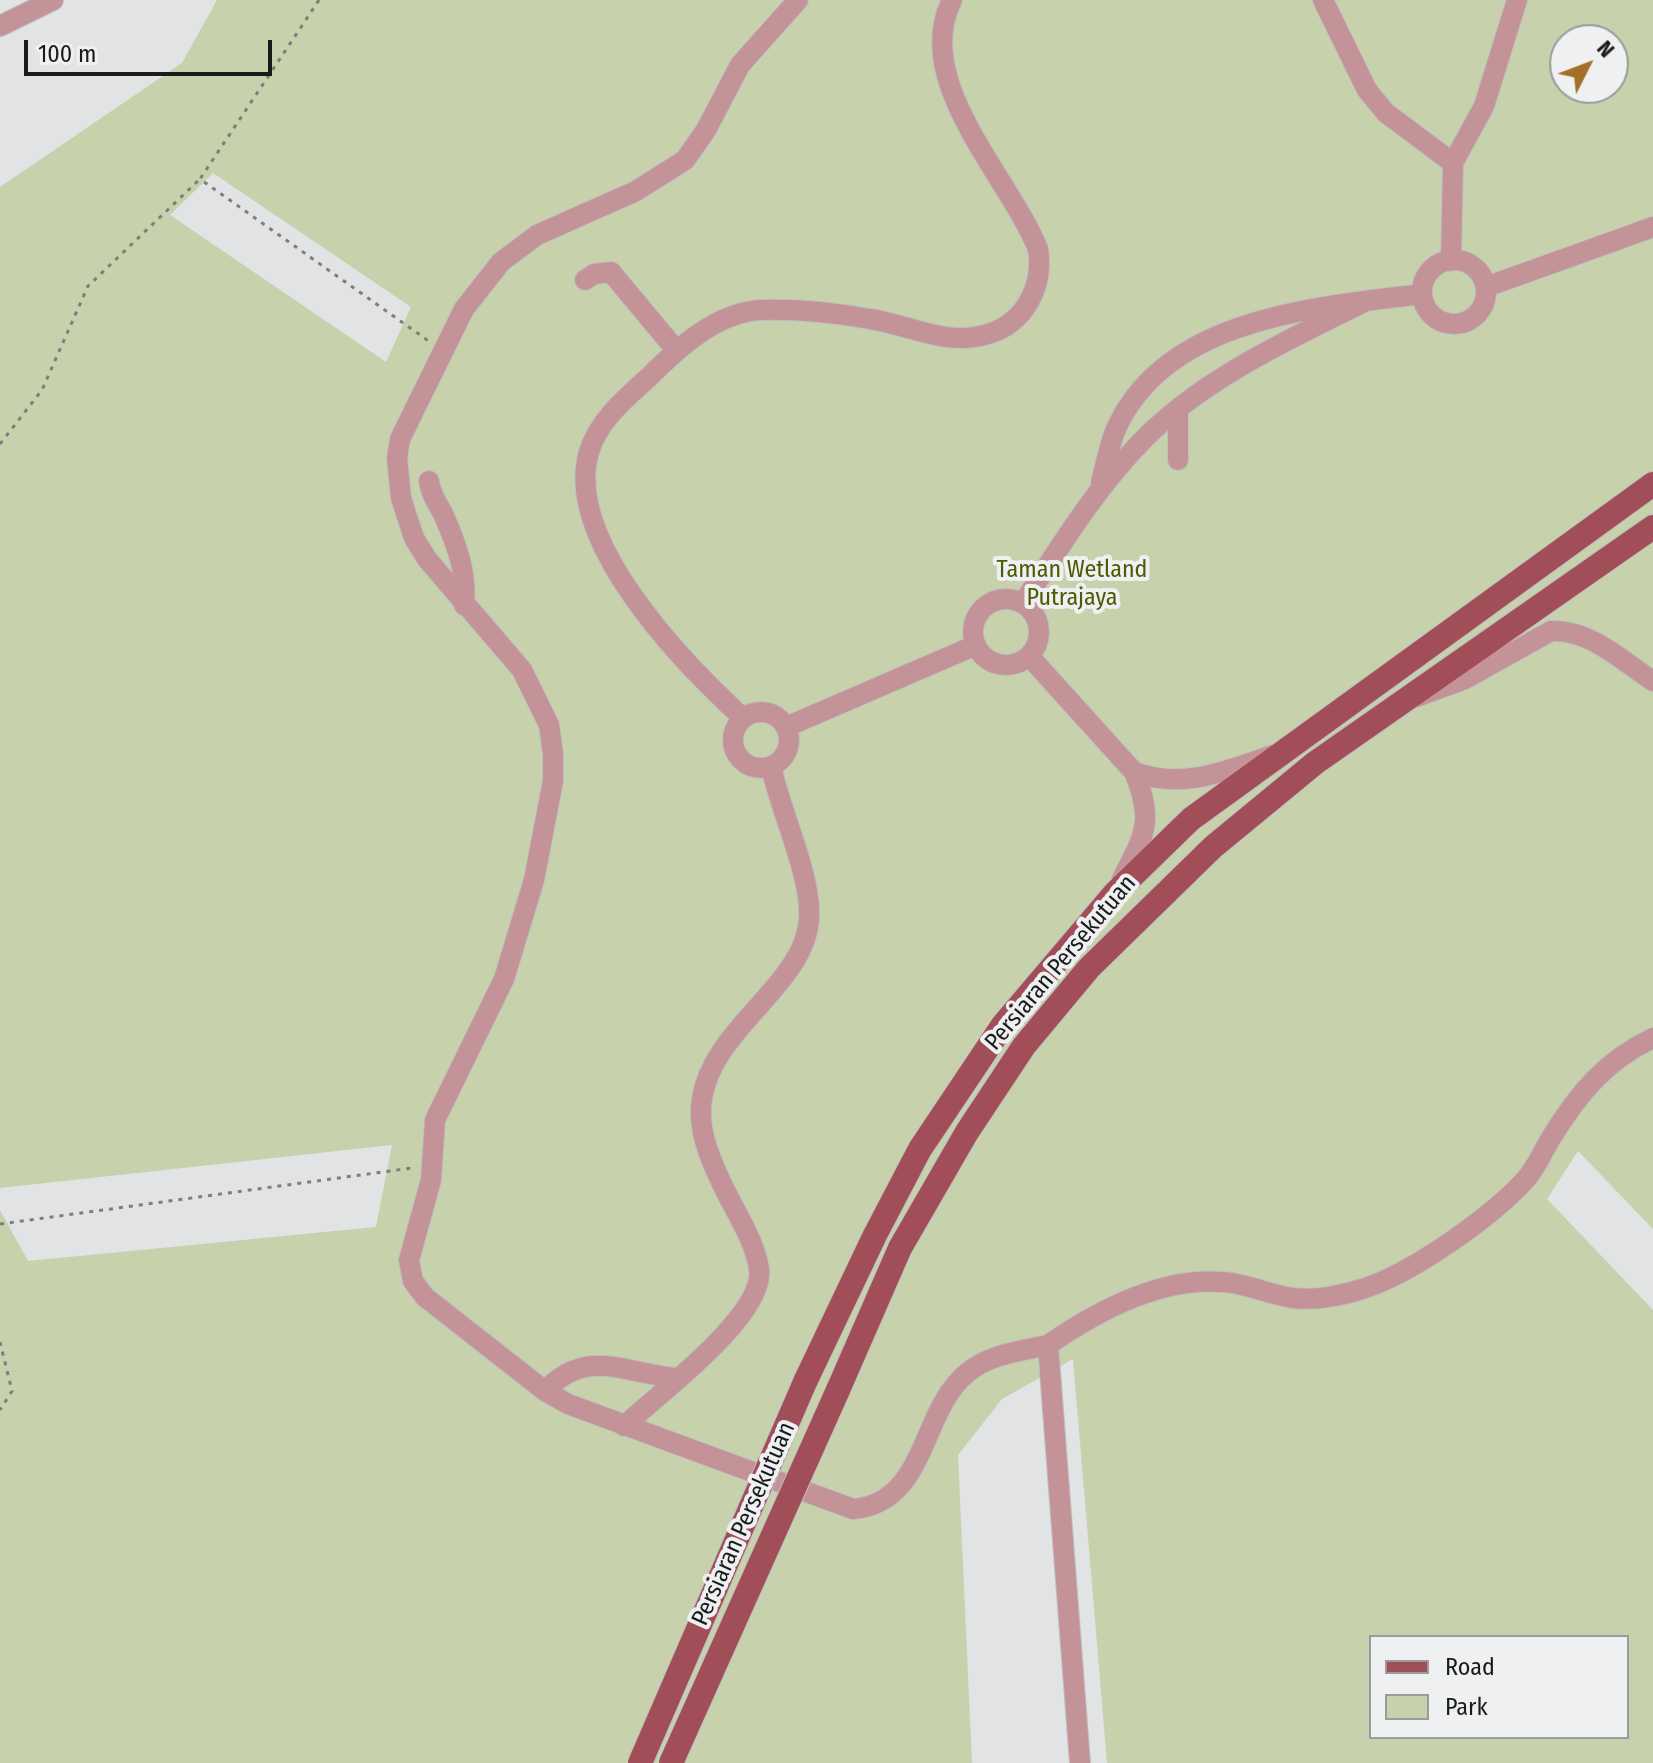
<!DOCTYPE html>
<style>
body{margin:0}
#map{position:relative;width:1653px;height:1763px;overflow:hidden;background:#e1e3e4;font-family:"Fira Sans Condensed",sans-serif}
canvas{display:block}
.legend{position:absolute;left:1369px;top:1635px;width:260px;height:104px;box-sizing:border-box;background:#eef0f2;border:2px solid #999b9c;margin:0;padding:10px 14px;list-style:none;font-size:24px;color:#1a1b1b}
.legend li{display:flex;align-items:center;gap:16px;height:40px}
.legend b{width:40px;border:2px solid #999b9c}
.north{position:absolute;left:1549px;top:24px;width:80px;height:80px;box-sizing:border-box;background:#eef0f2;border:2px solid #999b9c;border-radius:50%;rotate:48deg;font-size:22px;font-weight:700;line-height:32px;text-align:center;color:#1a1b1b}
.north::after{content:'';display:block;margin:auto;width:28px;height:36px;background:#a46f28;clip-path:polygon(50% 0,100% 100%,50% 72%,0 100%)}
.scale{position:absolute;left:24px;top:40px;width:248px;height:36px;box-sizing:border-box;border:4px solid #1a1b1b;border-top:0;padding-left:10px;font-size:24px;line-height:28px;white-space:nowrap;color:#1a1b1b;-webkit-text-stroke:6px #eef0f2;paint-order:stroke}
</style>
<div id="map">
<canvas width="1653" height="1763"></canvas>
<ul class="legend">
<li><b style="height:10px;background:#a24e59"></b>Road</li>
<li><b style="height:22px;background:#c7d1ac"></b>Park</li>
</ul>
<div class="north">N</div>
<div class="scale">100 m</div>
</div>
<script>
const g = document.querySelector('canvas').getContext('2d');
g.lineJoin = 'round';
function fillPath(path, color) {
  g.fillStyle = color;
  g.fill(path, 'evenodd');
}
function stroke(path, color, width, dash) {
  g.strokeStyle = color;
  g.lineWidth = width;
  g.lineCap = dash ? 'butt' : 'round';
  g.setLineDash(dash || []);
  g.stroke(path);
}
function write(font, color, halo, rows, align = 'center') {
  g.font = font + ' "Fira Sans Condensed",sans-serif';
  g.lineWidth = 8;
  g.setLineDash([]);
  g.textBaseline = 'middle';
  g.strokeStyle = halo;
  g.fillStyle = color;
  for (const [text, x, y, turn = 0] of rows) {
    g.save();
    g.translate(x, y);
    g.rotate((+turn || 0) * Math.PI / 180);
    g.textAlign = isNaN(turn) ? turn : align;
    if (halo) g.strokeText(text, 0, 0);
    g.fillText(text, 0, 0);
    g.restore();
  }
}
fillPath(new Path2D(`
 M217,0H1653V1229L1578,1151L1547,1199L1653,1310V1763H1107L1073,1359L1002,1399L958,1455L972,1763H0V1210L28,1261L376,1227L392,1145L0,1188V187L182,63ZM1565,40H1613V88H1565ZM213,173L411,307L386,362L170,215ZM1371,1637H1627V1737H1371Z`), '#c7d1ac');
const minor = new Path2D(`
 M798,0L740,65L706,130L685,160L636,191L537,235L501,262L464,309L400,439L397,458L401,498L414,538L427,559L522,670L549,725L553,754V781L534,880L504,979L435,1120L431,1180L409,1260L413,1281L425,1297L545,1391L568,1404L853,1509C927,1503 920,1411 967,1373C989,1354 1021,1351 1048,1345L1080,1763
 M1323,0L1367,90L1386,113L1453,163
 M0,26L53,0
 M1422 292a32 32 0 1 1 64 0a32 32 0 1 1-64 0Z
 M1451,261L1453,163L1484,106L1517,0
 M585,280L594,274L611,272L676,350
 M1486,287L1653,227
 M1178,460V409
 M429,481C431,496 438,503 444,516C457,545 467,573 464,605
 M1101,482C1106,465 1109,445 1116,429C1166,317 1318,307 1422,294
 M973 632a33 33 0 1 1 66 0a33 33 0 1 1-66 0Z
 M1023,603C1060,547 1095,489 1142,441C1202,379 1288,340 1364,302
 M1029,656L1134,772C1155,821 1144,836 1122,879
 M1416,697L1465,679L1551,631C1590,629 1622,661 1653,681
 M733 740a28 28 0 1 1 56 0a28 28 0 1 1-56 0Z
 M743,718C683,663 563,540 589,452C598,421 626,398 649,377C678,348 717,312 761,310C795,309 836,313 870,319C910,325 947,347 988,334C1025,323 1044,286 1038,249C1008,175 911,81 952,0
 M786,727L976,645
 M1134,772C1183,790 1226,771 1273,755
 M1048,1345C1097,1311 1161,1277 1222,1282C1246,1283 1270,1295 1293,1298C1315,1301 1345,1295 1365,1288C1412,1273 1493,1216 1526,1179C1536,1168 1543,1151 1551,1138C1578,1094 1606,1060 1653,1038
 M545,1391C587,1347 623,1373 676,1378
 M624,1426C657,1395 766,1315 759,1269C755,1241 735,1211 723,1186C710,1159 697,1129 702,1099C712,1028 805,985 809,919C812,876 780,811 771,766`);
const major = new Path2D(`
 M805,1382L875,1235L920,1149L1003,1025L1115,893L1191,819L1653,484
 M838,1390L900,1248L967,1132L1024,1046L1089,968L1213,847L1315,763L1653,527`);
stroke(minor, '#bdbfc0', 22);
stroke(major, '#bdbfc0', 26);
stroke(new Path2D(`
 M319,0L200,179L430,342
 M0,444L42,390L88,286L200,179
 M0,1224L412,1168
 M0,1342L12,1391L0,1410`), '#7d7f7f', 3, [4, 6]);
stroke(minor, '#c49397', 20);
stroke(major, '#a24e59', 24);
const majorBridge = new Path2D(`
 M640,1763L805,1382
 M671,1763L838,1390`);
stroke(majorBridge, '#bdbfc0', 26, []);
stroke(majorBridge, '#a24e59', 24);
write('24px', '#4d5b05', '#eef0f2', [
 ["Taman Wetland",1072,570],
 ["Putrajaya",1072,598]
]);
write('24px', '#1a1b1b', '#eef0f2', [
 ["Persiaran Persekutuan",1061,963,-50],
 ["Persiaran Persekutuan",744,1524,-66]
]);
</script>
